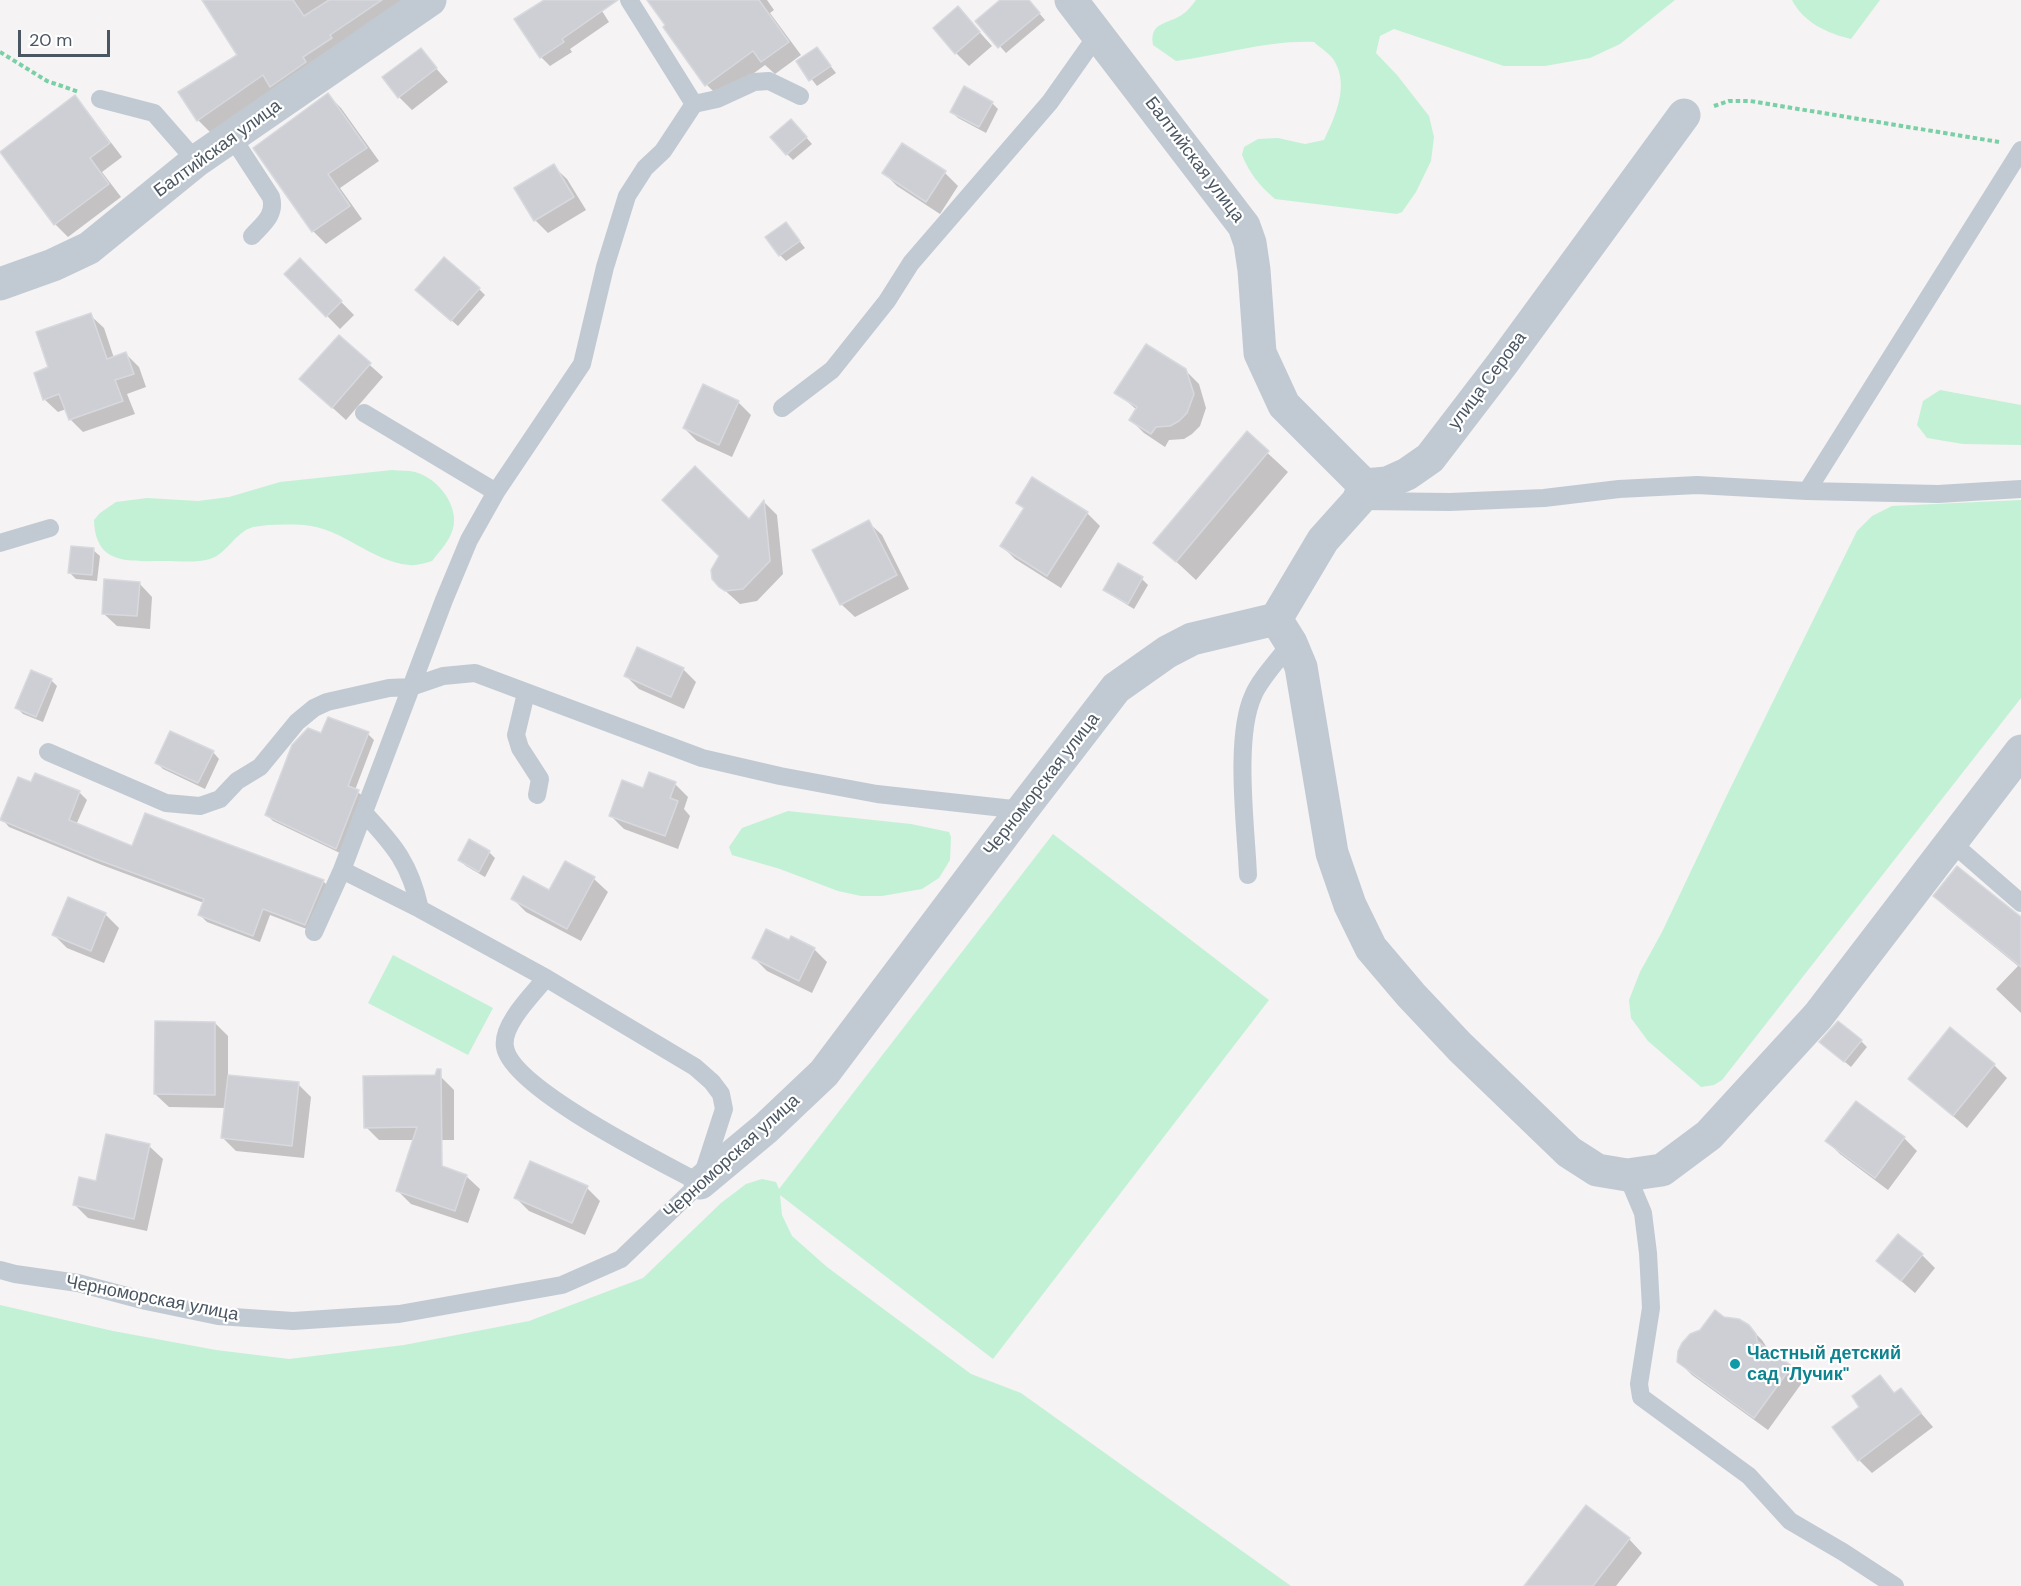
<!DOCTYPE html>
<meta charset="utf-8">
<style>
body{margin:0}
#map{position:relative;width:2021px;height:1586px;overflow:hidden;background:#f5f3f3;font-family:"DM Sans",sans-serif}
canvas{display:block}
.scale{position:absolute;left:18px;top:30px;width:92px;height:27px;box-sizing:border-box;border:3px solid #4a5661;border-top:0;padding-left:8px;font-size:18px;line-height:21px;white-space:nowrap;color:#4a5661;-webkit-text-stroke:4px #fff;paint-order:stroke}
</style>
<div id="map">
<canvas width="2021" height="1586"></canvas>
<div class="scale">20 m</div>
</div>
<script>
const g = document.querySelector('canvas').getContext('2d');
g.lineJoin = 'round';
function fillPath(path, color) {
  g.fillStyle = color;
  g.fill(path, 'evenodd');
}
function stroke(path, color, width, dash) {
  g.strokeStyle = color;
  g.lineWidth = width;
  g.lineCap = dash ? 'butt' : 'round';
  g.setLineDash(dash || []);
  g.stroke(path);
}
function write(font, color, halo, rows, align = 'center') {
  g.font = font + ' "DM Sans",sans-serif';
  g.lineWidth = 4.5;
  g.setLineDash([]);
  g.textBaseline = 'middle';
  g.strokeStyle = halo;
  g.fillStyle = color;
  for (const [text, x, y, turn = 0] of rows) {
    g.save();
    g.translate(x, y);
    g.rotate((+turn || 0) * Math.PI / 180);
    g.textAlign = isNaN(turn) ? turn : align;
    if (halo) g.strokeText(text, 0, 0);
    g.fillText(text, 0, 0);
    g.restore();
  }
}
fillPath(new Path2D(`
 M1196,0H1675L1620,44L1590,58L1545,66H1504L1394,29L1380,36L1376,53L1397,75L1429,116L1434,137L1431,161L1416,192L1402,212L1397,214L1275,199C1259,185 1250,174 1242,155L1244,147L1258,139L1278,138L1305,144L1324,140C1335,117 1349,87 1335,62C1331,54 1320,48 1314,42C1269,40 1222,55 1176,61L1153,45C1149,21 1168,25 1183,14C1188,11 1192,5 1196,0Z
 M1792,0H1880L1851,39C1827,33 1804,23 1792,0Z
 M1940,390L2021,405V445L1963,444L1927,438L1917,425L1923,401Z
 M392,470C399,471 408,470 415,472C439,478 463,510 451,534C447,544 438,553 432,561C425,563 416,566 409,565C370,561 343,528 304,525C288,524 268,524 253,527C235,532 227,554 210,559C196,563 179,561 164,561C130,561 95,566 94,520L100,513L116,502L147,498L198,501L229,497L280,482Z
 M2021,500V698L1722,1080L1714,1085L1701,1087L1648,1041L1631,1018L1629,1000L1640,972L1662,932L1727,795L1857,531L1872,516L1892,506Z
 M788,811L911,824L949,832L951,837L950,860L939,878L922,889L882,896H861L838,891L780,869L732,855L729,847L742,828Z
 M1053,834L1269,1000L993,1359L780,1195L782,1215L792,1236L827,1267L971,1374L1021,1393L1291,1586H0V1305L113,1331L216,1350L289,1359L404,1345L529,1321L643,1278L721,1203L746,1184L762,1179L776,1182L779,1189Z
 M393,955L493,1008L468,1055L368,1003Z`), '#c3f1d5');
fillPath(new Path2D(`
 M204,0H415L211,133L198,120L239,55Z
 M547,0H595L609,22L570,49L572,52L550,66L541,57Z
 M649,0H767L774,10L770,13L801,55L775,74L765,65L720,98L707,85Z
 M1002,0H1028L1045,20L1006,53L977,21Z
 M958,8L992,46L969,66L956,53Z
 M817,49L836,73L817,86L798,62Z
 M420,50L448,82L412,110L399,97Z
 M328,95L341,108L379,161L340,188L362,219L326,244L313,231Z
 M74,97L87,111L122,157L102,172L121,197L68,237L55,224Z
 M992,103L998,109L986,133L958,118L952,112Z
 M797,127L812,144L793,160L787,154Z
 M553,166L567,179L586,210L548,233L535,220Z
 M884,173H945L958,186L940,214L897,186Z
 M786,224L805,248L786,261L780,255Z
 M300,260L354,315L340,329L286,274Z
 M479,289L485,295L458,326L424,296Z
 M90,315L104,328L114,358L126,354L139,367L146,387L127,394L135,414L83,432L70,419L66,409L58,412L44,399L50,368Z
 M339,337L383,377L346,420L301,379Z
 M1185,370L1199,384L1206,408L1200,426L1192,434L1184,439L1169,440L1165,447L1144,433L1131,420L1137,410L1116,392Z
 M738,402L751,415L732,457L697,441L684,428Z
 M1247,434L1288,472L1196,580L1155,542Z
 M1018,502L1087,513L1100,526L1061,588L1015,559L1002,546L1025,510Z
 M765,503L777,515L783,574L757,601L740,604L720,586L721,556Z
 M868,522L882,535L909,589L855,617L841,604Z
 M93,550L100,556L97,581L76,579L70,573Z
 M1119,565L1142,579L1148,585L1134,609L1111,595L1105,589Z
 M139,583L152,597L150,629L117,626L103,613Z
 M683,669L696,682L684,709L639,689L626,676Z
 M51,680L57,686L43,722L23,714L17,708Z
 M368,734L374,740L355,790L364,797L342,854L273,821L267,815L322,735Z
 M213,752L219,759L205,789L163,769L156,762Z
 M35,775L80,793L87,800L76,825L133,848L323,881L330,888L312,931L270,915L260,942L207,922L200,915L204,903L102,865L9,827L2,819L32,784Z
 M675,784L688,797L684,809L690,816L678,849L624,829L610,815L644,790Z
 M489,852L495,858L485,877L466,866L460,860Z
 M566,863L594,879L608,892L581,941L526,912L513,899L550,892Z
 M1935,896L2021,921V1013L1996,989L2018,966L1948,909Z
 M105,914L119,928L104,963L67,948L54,935Z
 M790,942L814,949L827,962L812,993L767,971L754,958Z
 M215,1023L228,1036V1076L298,1084L311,1097L304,1158L236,1151L223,1138L226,1108L169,1107L155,1094Z
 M1861,1041L1867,1047L1851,1067L1828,1048Z
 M1994,1065L2007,1078L1967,1128L1910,1079Z
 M441,1077L454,1090V1140H379L366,1127Z
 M1904,1138L1917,1151L1888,1190L1840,1154L1827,1141Z
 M149,1146L163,1159L147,1231L88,1218L75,1205Z
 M466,1176L480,1189L468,1223L411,1204L398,1191Z
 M587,1188L600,1201L585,1235L529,1211L516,1198Z
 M1922,1255L1935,1268L1915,1293L1878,1261Z
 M1724,1319L1748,1326L1762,1340L1769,1351L1791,1367L1804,1380L1768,1430L1692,1375L1678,1361Z
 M1880,1377L1895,1394L1901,1390L1933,1427L1872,1473L1859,1460L1861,1407Z
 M1629,1539L1642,1553L1616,1586H1526Z`), '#0003');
const building = new Path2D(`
 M202,0H293L304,16L329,0H382L330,35L332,38L303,57L306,62L270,87L263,75L197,121L178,92L237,55Z
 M544,0H618L562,39L564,42L540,58L514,19Z
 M647,0H759L789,42L761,62L753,51L705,86L663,27L665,25Z
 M1000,0H1029L1040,13L998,48L975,21Z
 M958,6L980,32L955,54L933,28Z
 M817,47L831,66L809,81L796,61Z
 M421,48L437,68L398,98L382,77Z
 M964,86L993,102L979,127L950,112Z
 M328,93L367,148L328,174L350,206L312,232L253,148Z
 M75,95L110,143L90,158L109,184L54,225L0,152Z
 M791,119L807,137L786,155L770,137Z
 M902,143L946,171L926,202L882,173Z
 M554,164L574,197L534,221L514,188Z
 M786,222L800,241L779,256L765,237Z
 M444,257L480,288L451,321L415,290Z
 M300,258L342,301L326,317L284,274Z
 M91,313L107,359L126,352L134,374L115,380L123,401L69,420L59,394L43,400L34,373L48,367L36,332Z
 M339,335L371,363L332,408L299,379Z
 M1146,344L1186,369L1194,394L1187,413L1179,421L1170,426L1156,427L1151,434L1129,420L1137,407L1114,393Z
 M703,384L739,401L719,445L683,428Z
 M1247,431L1269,451L1176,562L1153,543Z
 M695,466L749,519L764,500L770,561L743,589L725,591L719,587L712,579L711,570L719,556L662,500Z
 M1032,477L1088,512L1047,576L1000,546L1024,508L1016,503Z
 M869,520L897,575L840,605L812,550Z
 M71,546L94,548L92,575L68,573Z
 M1118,563L1143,577L1128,604L1103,590Z
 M104,579L140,582L137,616L102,614Z
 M637,647L684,668L671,697L624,676Z
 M31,670L52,679L36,717L15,708Z
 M328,717L369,732L348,786L359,790L336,849L265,815L292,745L308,728L321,733Z
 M170,731L214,751L198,783L155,763Z
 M649,772L676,782L670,798L678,801L665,836L609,816L622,780L643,788Z
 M35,773L80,791L69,820L132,846L145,813L324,880L305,925L263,909L253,936L198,915L204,899L93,858L0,820L18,777L31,782Z
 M469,839L490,851L479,872L458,860Z
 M565,861L595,877L567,929L511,899L523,876L549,890Z
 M1957,866L2021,917V967L1933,896Z
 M68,897L106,913L91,951L52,935Z
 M766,929L789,940L791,936L815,948L799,981L752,958Z
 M155,1021L215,1022V1095L154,1094Z
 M1838,1021L1862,1040L1844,1062L1819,1042Z
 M1950,1027L1995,1064L1953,1116L1908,1079Z
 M437,1069H441L442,1166L467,1175L455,1211L396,1191L417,1127L364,1128L363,1076L435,1075Z
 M228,1075L299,1082L292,1146L221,1138Z
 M1856,1101L1905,1137L1875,1178L1825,1141Z
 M106,1134L150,1144L134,1219L73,1205L79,1177L96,1181Z
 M530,1161L588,1186L572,1223L514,1198Z
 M1898,1234L1923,1254L1901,1281L1876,1261Z
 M1715,1310L1724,1317L1739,1319L1749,1325L1756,1334L1757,1341L1792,1366L1754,1418L1677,1362L1678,1351L1682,1343L1690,1334L1700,1330Z
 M1880,1375L1894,1393L1901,1388L1921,1413L1858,1461L1832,1427L1859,1407L1852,1396Z
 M1586,1505L1630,1538L1593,1586H1524Z`);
fillPath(building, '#cdcfd5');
stroke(building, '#d7d9de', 1.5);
stroke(new Path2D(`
 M0,52L47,81L79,92
 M1714,106L1729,101H1750L1999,142`), '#7ad0a6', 4, [4.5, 3]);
stroke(new Path2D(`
 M100,99L154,113L196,161
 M694,104L717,99L754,82L769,81L800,96
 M232,137L271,197C276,215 263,224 252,236
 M782,408L832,370L887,301L911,263L1050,102L1098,34
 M364,413L496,492
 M1807,491L1938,494L2021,489
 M1358,501L1450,502L1544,498L1619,489L1697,485L1807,491L2021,150
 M0,543L50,528
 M526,693L516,735L520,748L540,779L537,795
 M48,752L166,803L200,806L220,799L237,781L260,767L297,722L314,708L327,702L389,688L411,687L443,676L475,673L702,758L780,776L877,794L1022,810
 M364,813C395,846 410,864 420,909
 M1951,842L2021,903
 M1248,875C1246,828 1234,738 1253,696C1259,680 1280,658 1291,643
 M314,932L342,870L444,600L469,540L496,492L582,364L605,267L627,196L645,168L663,151L694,104L629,0
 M546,978C533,994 501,1025 505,1047C511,1088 661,1162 700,1183
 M1627,1175L1643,1213L1648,1253L1651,1308L1639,1384L1641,1397L1749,1476L1790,1521L1843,1552L1895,1586
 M0,1270L15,1274L78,1283L146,1301L218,1316L293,1321L399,1314L562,1285L621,1259L700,1183L724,1109L721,1094L712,1082L695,1067L546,978L420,909L342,870`), '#c1cad2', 18);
stroke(new Path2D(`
 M1071,0L1244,226L1250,243L1254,270L1260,353L1284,405L1364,485
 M0,284L53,265L89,248L196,161L430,0
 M1364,485L1387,483L1407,474L1430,458L1502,364L1684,115
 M1276,619L1291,643L1301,667L1332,853L1350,905L1371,948L1411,995L1460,1047L1569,1152L1597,1170L1627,1175L1662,1170L1709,1135L1818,1016L2021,751
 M1276,619L1323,540L1358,501L1364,485
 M700,1183L766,1128L824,1073L1022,810L1116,688L1167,652L1192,639L1276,619`), '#c1cad2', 33);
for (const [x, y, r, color] of [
 [1735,1364,6,"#0f9aa8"]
]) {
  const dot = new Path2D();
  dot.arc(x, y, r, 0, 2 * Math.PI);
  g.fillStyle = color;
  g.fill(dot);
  stroke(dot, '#fff', 2);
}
write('18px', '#4a5661', '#fff', [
 ["Балтийская улица",218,149,-36],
 ["Балтийская улица",1194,160,53],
 ["улица Серова",1488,381,-53],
 ["Черноморская улица",1042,785,-52],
 ["Черноморская улица",732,1157,-42],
 ["Черноморская улица",152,1299,11]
]);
write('bold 18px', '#0d838f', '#fff', [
 ["Частный детский",1747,1354],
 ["сад \"Лучик\"",1747,1375]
], 'left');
</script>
